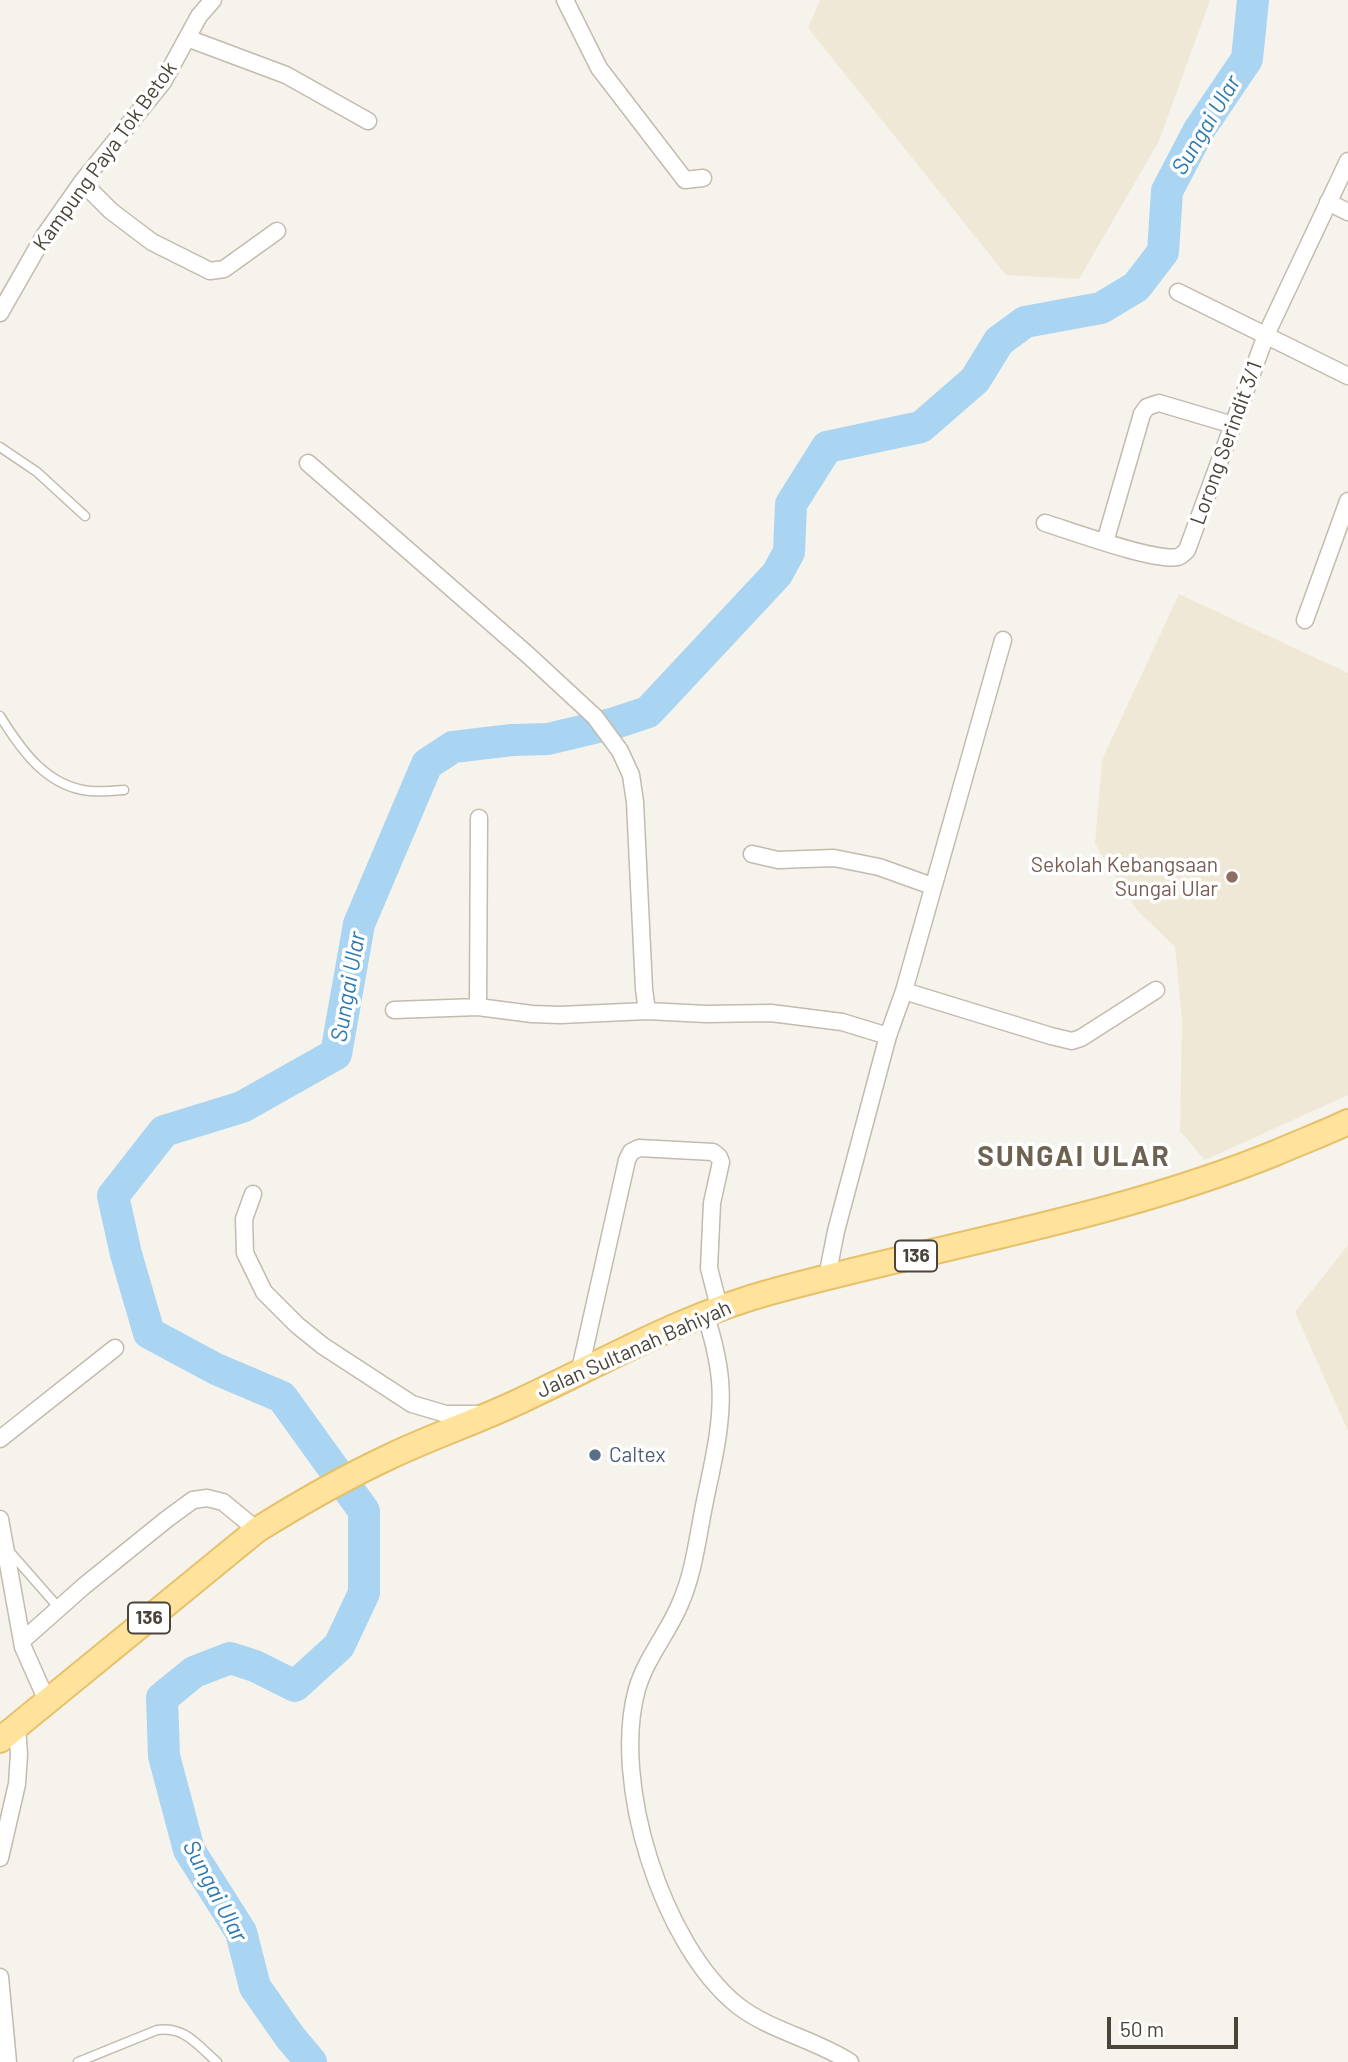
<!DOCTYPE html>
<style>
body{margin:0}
#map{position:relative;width:1348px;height:2062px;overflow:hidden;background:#f6f3ec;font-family:Barlow,sans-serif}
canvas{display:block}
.scale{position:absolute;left:1107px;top:2017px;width:131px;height:32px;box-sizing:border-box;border:4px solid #4b4439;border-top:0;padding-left:9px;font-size:21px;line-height:24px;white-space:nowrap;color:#4b4439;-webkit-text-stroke:5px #fff;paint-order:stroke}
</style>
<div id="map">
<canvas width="1348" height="2062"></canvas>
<div class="scale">50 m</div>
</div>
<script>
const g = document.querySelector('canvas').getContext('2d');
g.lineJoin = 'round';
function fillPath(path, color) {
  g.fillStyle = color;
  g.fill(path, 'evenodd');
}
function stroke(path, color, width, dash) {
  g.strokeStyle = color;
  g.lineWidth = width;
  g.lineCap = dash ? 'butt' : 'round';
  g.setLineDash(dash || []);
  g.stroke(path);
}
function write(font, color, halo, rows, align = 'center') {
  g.font = font + ' Barlow,sans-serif';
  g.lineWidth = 7;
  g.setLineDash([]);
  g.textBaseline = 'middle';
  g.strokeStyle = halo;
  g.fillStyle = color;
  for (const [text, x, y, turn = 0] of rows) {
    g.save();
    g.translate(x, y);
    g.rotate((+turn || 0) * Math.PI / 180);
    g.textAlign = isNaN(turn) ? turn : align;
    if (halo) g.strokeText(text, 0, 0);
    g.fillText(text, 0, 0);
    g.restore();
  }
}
fillPath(new Path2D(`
 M820,0H1210L1159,141L1079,279L1006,275L808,28Z
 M1179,594L1348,673V1095L1205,1160L1180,1131L1182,1019L1175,947L1137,910L1095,844L1102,760Z
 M1348,1245V1431L1295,1312Z`), '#efe8d6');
stroke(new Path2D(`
 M311,2062L290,2037L255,1987L241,1932L189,1850L164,1756L162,1698L194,1672L230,1658L255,1666L295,1686L339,1646L364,1593V1511L282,1397L216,1369L149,1333L126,1254L113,1196L164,1131L242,1107L336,1054L359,924L427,764L453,747L512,740L548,739L615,723L648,712L777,574L789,552L791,504L827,447L921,427L975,380L999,341L1025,322L1101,308L1136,287L1163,252L1167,191L1199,130L1247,59L1253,0`), '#a9d4f2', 32);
const service = new Path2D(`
 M0,447L37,472L85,516
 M0,716C21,750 47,787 90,791C101,792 113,791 124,790
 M9,1551L59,1608
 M78,2062L157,2030C185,2026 197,2045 217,2062`);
const minor = new Path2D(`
 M565,0L599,68L685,180L703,178
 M187,38L286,75L368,121
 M82,182L111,211L152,242L210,271L224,269L277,231
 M1328,202L1348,212
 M1178,292L1348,376
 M0,313L44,236L82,182L163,82L199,16L213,0
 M308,463L528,655L595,717L620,751L631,775L635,802L644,989L647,1011
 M1045,523C1071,531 1155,562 1178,557C1183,555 1183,554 1187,550L1266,335L1348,161
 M1105,542L1142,414L1147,407L1159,403L1233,425
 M1305,620L1348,501
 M752,854L778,860L834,858L879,867L932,886
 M904,991L1051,1036L1072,1041L1081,1038L1156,990
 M478,1007L479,818
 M394,1010L478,1007L532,1014L560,1015L647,1011L706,1014L771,1013L842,1022L888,1036
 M253,1194L244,1219L245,1253L264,1292L297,1325L323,1346L412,1404L446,1414H479
 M827,1277L836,1231L888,1036L904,991L1003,640
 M705,1313C712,1335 718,1357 720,1380C724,1424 711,1469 703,1511C697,1542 693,1575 680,1604C668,1633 646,1658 637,1689C611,1782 662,1944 737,2005C770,2031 815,2039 850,2062
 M579,1374L627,1160L631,1152L639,1148L713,1152L719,1157L721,1162L712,1203L709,1268L719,1307
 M0,1439L115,1348
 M0,1519L23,1647L47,1701
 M22,1641L84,1586L167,1519L193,1500L207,1498L223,1502L257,1530
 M0,1858L17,1784L19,1754L17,1727
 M0,1977L8,2062`);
const primary = new Path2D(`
 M0,1740L257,1530C300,1503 344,1478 391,1456C433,1436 478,1421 520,1401C604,1362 684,1315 774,1291C942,1245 1116,1218 1278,1152C1301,1142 1325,1133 1348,1122`);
stroke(service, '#c2bbae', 11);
stroke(minor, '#c2bbae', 19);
stroke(primary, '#e6c16a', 28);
stroke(service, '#fff', 8);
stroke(minor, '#fff', 16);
stroke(primary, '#ffe39c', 24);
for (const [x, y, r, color] of [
 [1232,877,7,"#8d6e63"],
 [595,1455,7,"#5c6f8a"]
]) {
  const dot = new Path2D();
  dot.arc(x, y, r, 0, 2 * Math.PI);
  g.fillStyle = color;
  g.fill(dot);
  stroke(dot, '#fff', 2.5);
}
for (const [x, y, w] of [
 [916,1256,42],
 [149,1618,42]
]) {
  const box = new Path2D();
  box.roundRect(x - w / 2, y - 15.5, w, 31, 5);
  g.fillStyle = '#fff';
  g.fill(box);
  stroke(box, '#4b4439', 2);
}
write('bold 19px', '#4b4439', null, [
 ["136",916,1256],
 ["136",149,1618]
]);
write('21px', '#4b4439', '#fff', [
 ["Kampung Paya Tok Betok",105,156,-54],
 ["Lorong Serindit 3/1",1226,443,-70],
 ["Jalan Sultanah Bahiyah",634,1349,-24]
]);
write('21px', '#785e54', '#fff', [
 ["Sekolah Kebangsaan",1218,865],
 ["Sungai Ular",1218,889]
], 'right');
write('21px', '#4e5e75', '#fff', [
 ["Caltex",609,1455]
], 'left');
write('italic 23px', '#2e7ab2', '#fff', [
 ["Sungai Ular",1206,125,-59],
 ["Sungai Ular",348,987,-80],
 ["Sungai Ular",215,1891,62]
]);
g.letterSpacing = '2px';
write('bold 28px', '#6e6250', '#fff', [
 ["SUNGAI ULAR",1074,1157]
]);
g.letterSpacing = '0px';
</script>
